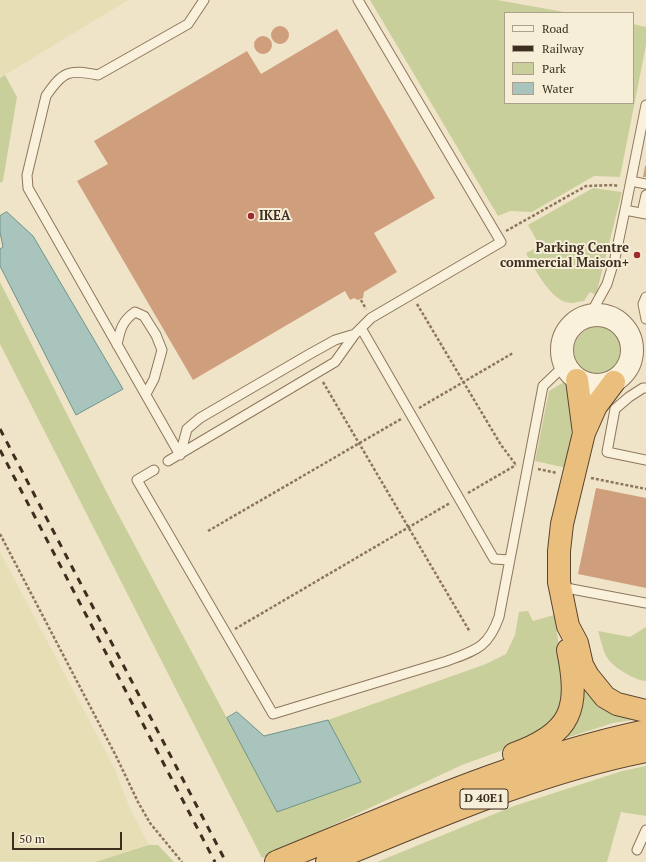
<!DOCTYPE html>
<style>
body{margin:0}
#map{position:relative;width:646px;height:862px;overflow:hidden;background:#f0e4c8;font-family:"PT Serif",serif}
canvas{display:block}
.legend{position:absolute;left:504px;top:12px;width:130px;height:92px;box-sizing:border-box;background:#f7eed8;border:1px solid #ada18e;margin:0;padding:5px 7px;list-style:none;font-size:12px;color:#3d2e20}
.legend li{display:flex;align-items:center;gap:8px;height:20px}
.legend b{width:20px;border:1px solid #ada18e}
.scale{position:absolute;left:12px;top:832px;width:110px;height:18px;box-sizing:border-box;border:2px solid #3d2e20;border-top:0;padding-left:5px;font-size:12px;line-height:14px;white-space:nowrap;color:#3d2e20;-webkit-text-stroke:3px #f7eed8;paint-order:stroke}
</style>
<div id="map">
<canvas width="646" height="862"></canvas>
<ul class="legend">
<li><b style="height:5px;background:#faf1dc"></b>Road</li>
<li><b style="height:5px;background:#3d2e20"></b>Railway</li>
<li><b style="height:11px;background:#c9cf9b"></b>Park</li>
<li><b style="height:11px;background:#a9c4bc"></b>Water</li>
</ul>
<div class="scale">50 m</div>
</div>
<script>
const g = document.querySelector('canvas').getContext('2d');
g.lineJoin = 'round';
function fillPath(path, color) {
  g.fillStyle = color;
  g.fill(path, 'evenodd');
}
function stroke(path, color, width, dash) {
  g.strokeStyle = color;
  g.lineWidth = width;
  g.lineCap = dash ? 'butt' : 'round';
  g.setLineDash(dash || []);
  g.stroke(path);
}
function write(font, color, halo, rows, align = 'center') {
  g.font = font + ' "PT Serif",serif';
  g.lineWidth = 4;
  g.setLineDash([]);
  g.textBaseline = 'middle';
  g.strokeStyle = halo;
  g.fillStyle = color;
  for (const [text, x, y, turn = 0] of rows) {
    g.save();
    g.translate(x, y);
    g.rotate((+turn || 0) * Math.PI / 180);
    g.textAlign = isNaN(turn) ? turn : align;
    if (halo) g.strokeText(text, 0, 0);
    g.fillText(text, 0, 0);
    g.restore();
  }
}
fillPath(new Path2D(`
 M0,0H128L0,78Z
 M0,552L115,769L130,809L149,845L95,862L0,861Z`), '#e6deb5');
fillPath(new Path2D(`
 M370,0H497L570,13H505V103H633V24L646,27V45L620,177L594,176L532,212L510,211L498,216Z
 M5,75L17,97L3,181L0,183V78Z
 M593,188L622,192L596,295L590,292L584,301C580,301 575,303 571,303C552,303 534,268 526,253L540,246L528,225Z
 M0,282L109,497L277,812L360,781L328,720L486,664L506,654L515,635L519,612L528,611L533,621L554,615L565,683L561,711L545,729L528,741L462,765L262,858L0,344Z
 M574 351a25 25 0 1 1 50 0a25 25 0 1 1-50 0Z
 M564,382L573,388L575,402L567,468L535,461L549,391Z
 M646,627V681C636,681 613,667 608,659C603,652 601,640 598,631L630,637Z
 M578,676L639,719L613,723L563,739Z
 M646,766V816L621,812L607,862H377L514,806L622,771Z
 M149,845H158L174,862H95Z`), '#c9cf9b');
const water = new Path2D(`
 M7,212L33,236L123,389L76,415L0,266V249L3,247L0,232V216Z
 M237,712L264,736L328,720L361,782L277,812L227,718Z`);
fillPath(water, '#a9c4bc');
stroke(water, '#6f938a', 1);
fillPath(new Path2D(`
 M271 35a9 9 0 1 1 18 0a9 9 0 1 1-18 0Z
 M337,29L435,198L374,233L397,272L364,292L363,298L358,300L354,298L350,300L345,291L193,380L77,181L108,164L94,141L247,51L261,74Z
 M254 45a9 9 0 1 1 18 0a9 9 0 1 1-18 0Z
 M645,166H646V177H643Z
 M596,488L646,498V588L578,574Z`), '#cf9f7d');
const service = new Path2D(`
 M631,181L646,184
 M625,210L646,105
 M642,213L646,195
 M646,297L643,304L646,319
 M590,315L607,284L615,258L625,210L646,214
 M361,328L494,559L510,560
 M117,345C120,330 122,321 135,312L144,316L156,335L162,350L154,379L146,394
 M646,388H643L629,397L615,409L607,452L646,460
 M180,455L28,188L27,175L46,96C63,71 69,69 98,75L188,24L204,0
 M180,455L187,429L200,418L308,355L335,340L355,334
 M168,461L335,362L355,334L371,318L501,242L358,0
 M154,470L137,480L273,714L447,661C476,650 488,648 499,617L543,386L565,365
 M561,587L646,603
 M637,850L646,830`);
const tertiary = new Path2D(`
 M562 350a35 35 0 1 1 70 0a35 35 0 1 1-70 0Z`);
const trunk = new Path2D(`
 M577,380L584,433
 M614,382L596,406L584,433L562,524L559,551V582L568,626L577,643L582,665L588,676L605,697L617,704L646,711
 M514,754C572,733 580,709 568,650
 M276,862C397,813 517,758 646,731
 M327,862C431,820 535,773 646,751`);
stroke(service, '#8d765c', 11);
stroke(tertiary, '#8d765c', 24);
stroke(trunk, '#5b4430', 24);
stroke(new Path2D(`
 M506,231L586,186L613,185L619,186
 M361,300L366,309
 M417,304L501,445L516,465
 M323,382L470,632
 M419,408L513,353
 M538,469L557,473
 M591,478L646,489
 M468,493L516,465
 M208,531L401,419
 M0,534L116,756L138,802L150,823L182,862
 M235,629L450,503`), '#8d765c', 2.5, [3, 2]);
stroke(service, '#faf1dc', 9);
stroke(tertiary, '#faf1dc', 22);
stroke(trunk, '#eabe7c', 22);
stroke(new Path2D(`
 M0,429L226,862
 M0,450L215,862`), '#3d2e20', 3, [7, 7]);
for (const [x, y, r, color] of [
 [251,216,4,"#9e2a2b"],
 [637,255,4,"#9e2a2b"]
]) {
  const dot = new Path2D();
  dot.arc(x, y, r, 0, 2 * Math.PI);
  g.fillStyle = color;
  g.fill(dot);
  stroke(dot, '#f7eed8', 1.5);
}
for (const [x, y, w] of [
 [484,799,48]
]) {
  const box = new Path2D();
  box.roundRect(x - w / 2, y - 10, w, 20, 3);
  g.fillStyle = '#f7eed8';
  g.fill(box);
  stroke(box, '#3d2e20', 1);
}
write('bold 12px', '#3d2e20', null, [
 ["D 40E1",484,799]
]);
write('bold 13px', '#3d2e20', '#f7eed8', [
 ["IKEA",259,216],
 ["Parking Centre",629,248,"right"],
 ["commercial Maison+",629,263,"right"]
], 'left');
</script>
